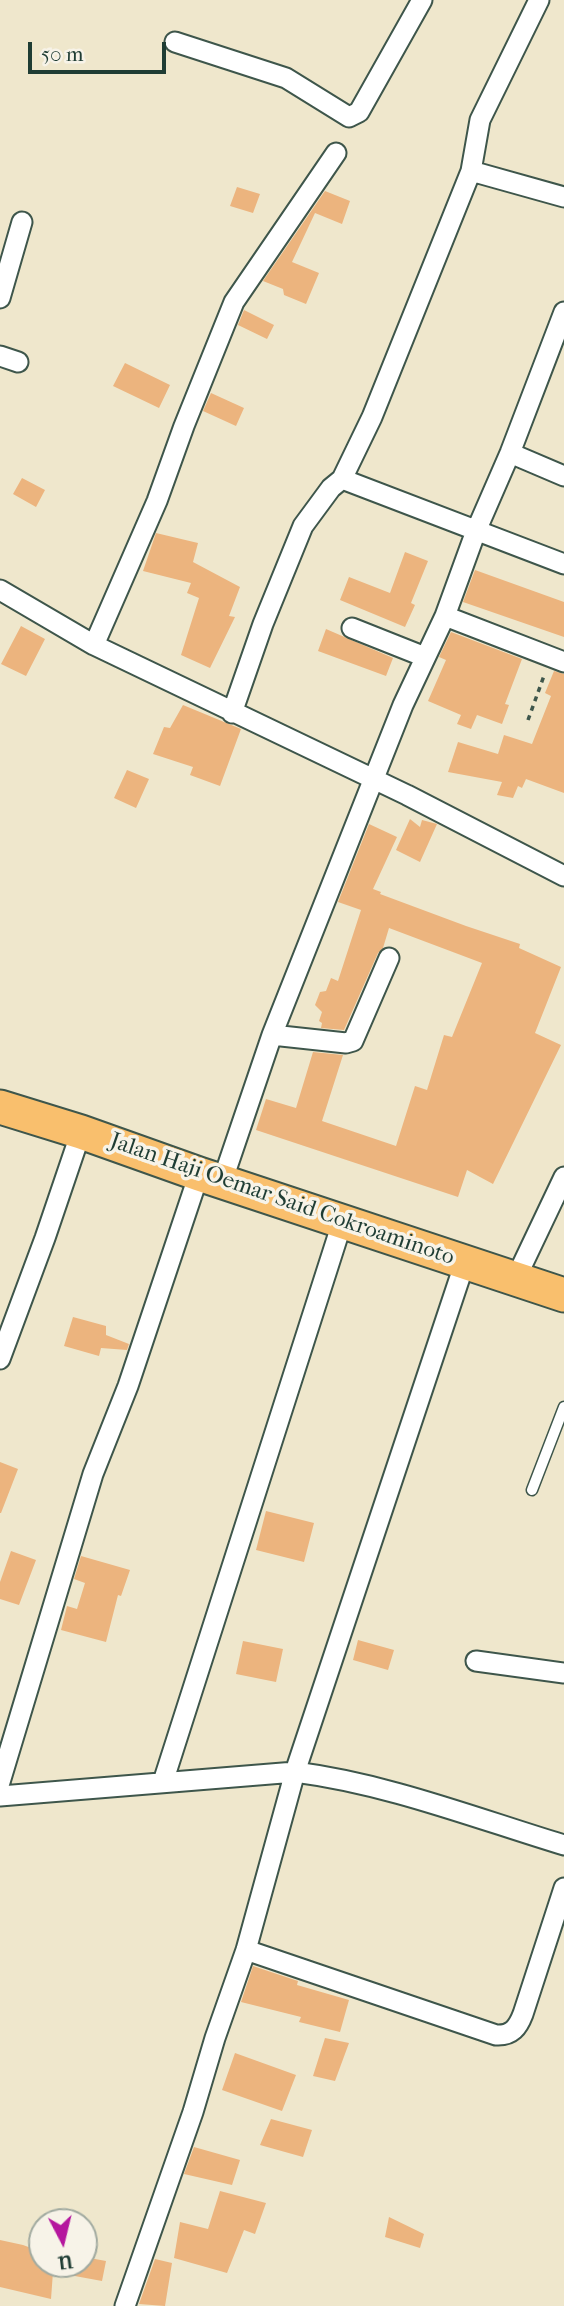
<!DOCTYPE html>
<style>
body{margin:0}
#map{position:relative;width:564px;height:2306px;overflow:hidden;background:#efe7cc;font-family:"IM FELL French Canon",serif}
canvas{display:block}
.north{position:absolute;left:28px;top:2208px;width:70px;height:70px;box-sizing:border-box;background:#f7f3e8;border:2px solid #a1aaa0;border-radius:50%;rotate:173deg;font-size:19px;font-weight:700;line-height:28px;text-align:center;color:#1f3d34}
.north::after{content:'';display:block;margin:auto;width:24px;height:32px;background:#b5179e;clip-path:polygon(50% 0,100% 100%,50% 72%,0 100%)}
.scale{position:absolute;left:28px;top:42px;width:138px;height:32px;box-sizing:border-box;border:4px solid #1f3d34;border-top:0;padding-left:9px;font-size:21px;line-height:24px;white-space:nowrap;color:#1f3d34;-webkit-text-stroke:5px #f7f3e8;paint-order:stroke}
</style>
<div id="map">
<canvas width="564" height="2306"></canvas>
<div class="north">U</div>
<div class="scale">50 m</div>
</div>
<script>
const g = document.querySelector('canvas').getContext('2d');
g.lineJoin = 'round';
function fillPath(path, color) {
  g.fillStyle = color;
  g.fill(path, 'evenodd');
}
function stroke(path, color, width, dash) {
  g.strokeStyle = color;
  g.lineWidth = width;
  g.lineCap = dash ? 'butt' : 'round';
  g.setLineDash(dash || []);
  g.stroke(path);
}
function write(font, color, halo, rows, align = 'center') {
  g.font = font + ' "IM FELL French Canon",serif';
  g.lineWidth = 7;
  g.setLineDash([]);
  g.textBaseline = 'middle';
  g.strokeStyle = halo;
  g.fillStyle = color;
  for (const [text, x, y, turn = 0] of rows) {
    g.save();
    g.translate(x, y);
    g.rotate((+turn || 0) * Math.PI / 180);
    g.textAlign = isNaN(turn) ? turn : align;
    if (halo) g.strokeText(text, 0, 0);
    g.fillText(text, 0, 0);
    g.restore();
  }
}
fillPath(new Path2D(`
 M237,187L260,194L253,213L230,206Z
 M325,191L350,201L342,224L315,213L292,262L319,273L306,304L284,295L283,289L263,281Z
 M244,310L274,325L267,339L238,325Z
 M125,363L170,385L159,408L113,386Z
 M211,393L244,408L236,426L203,411Z
 M22,478L45,490L36,507L13,494Z
 M156,533L198,543L193,562L240,587L229,616L235,617L210,668L181,655L199,598L187,593L191,583L143,571Z
 M405,552L428,561L411,603L415,605L405,627L340,600L349,577L390,593Z
 M475,570L564,602V637L463,602Z
 M21,626L45,639L26,676L1,664Z
 M326,629L393,658L386,676L318,651Z
 M451,632L522,659L505,704L509,705L502,724L477,715L471,729L457,724L461,715L428,701L446,660L439,657Z
 M554,671L564,674V793L526,779L522,788L518,786L513,798L497,795L502,782L448,772L458,742L498,754L504,735L532,744L551,696L545,693Z
 M183,705L241,729L220,786L190,775L193,767L153,754L164,727L170,728Z
 M127,770L149,779L136,808L114,798Z
 M410,819L420,827L422,820L437,824L420,862L396,850Z
 M369,824L397,837L373,889L381,892L380,894L466,926L520,944L519,948L561,967L535,1033L561,1045L493,1184L467,1170L458,1197L256,1130L266,1099L296,1108L313,1052L343,1055L322,1121L396,1146L415,1086L427,1090L444,1035L452,1037L482,963L389,928L383,948L378,953L344,1030L321,1028L322,1023L319,1021L322,1012L315,1005L320,992L326,991L331,978L338,981L361,910L338,902Z
 M73,1317L106,1326V1335L129,1344L127,1350L101,1348L99,1356L64,1346Z
 M0,1462L18,1469L1,1513H0Z
 M266,1511L314,1523L304,1562L256,1550Z
 M11,1551L36,1560L19,1605L0,1599V1582Z
 M81,1556L130,1570L121,1596L118,1595L106,1642L61,1630L67,1606L77,1609L85,1583L74,1579Z
 M358,1640L394,1650L388,1670L353,1660Z
 M243,1641L283,1649L276,1682L236,1674Z
 M253,1966L298,1981L297,1985L349,2000L340,2032L299,2022L301,2017L241,2002Z
 M325,2038L349,2043L335,2081L313,2076Z
 M235,2053L296,2075L282,2111L222,2090Z
 M271,2119L312,2130L303,2157L260,2145Z
 M194,2147L240,2160L232,2185L184,2174Z
 M220,2191L266,2203L255,2234L244,2230L227,2273L174,2258L180,2222L208,2229Z
 M389,2217L424,2234L420,2248L385,2237Z
 M0,2240L23,2245L42,2252V2264H84V2257L106,2261L102,2281L53,2272L51,2299L0,2287Z
 M155,2259L172,2263L165,2306L139,2304Z`), '#ecb47e');
const lane = new Path2D(`
 M532,1490L564,1407`);
const street = new Path2D(`
 M175,42L286,78L349,117L359,112L422,0
 M471,171L564,197
 M0,298L22,222
 M0,356L18,362
 M510,453L564,476
 M342,479L564,564
 M0,590L94,645L407,795L564,876
 M445,616L564,662
 M352,628L425,657
 M94,645L157,501L184,426L234,302L336,153
 M232,713L263,624L303,526L331,488L342,479L372,417L471,171L480,120L539,0
 M272,1035L346,1043L353,1041L389,958
 M222,1182L272,1035L403,705L445,616L476,531L510,453L564,312
 M516,1278L564,1177
 M0,1359L45,1238L81,1132
 M476,1661L564,1673
 M0,1782L93,1474L128,1386L199,1174
 M163,1782L343,1220
 M0,1796L295,1772C388,1784 475,1818 564,1845
 M246,1950L496,2035C512,2036 518,2027 523,2014L564,1888
 M125,2306L193,2112L215,2038L246,1950L295,1772L465,1262`);
const highway = new Path2D(`
 M0,1107L81,1132L199,1174L564,1295`);
stroke(lane, '#3e564b', 13);
stroke(street, '#3e564b', 23);
stroke(highway, '#3e564b', 37);
stroke(new Path2D(`
 M528,720L545,673`), '#3e564b', 3.5, [5, 5]);
stroke(lane, '#fff', 10);
stroke(street, '#fff', 19);
stroke(highway, '#f9bf6d', 33);
write('23px', '#1f3d34', '#f7f3e8', [
 ["Jalan Haji Oemar Said Cokroaminoto",282,1200,19]
]);
</script>
